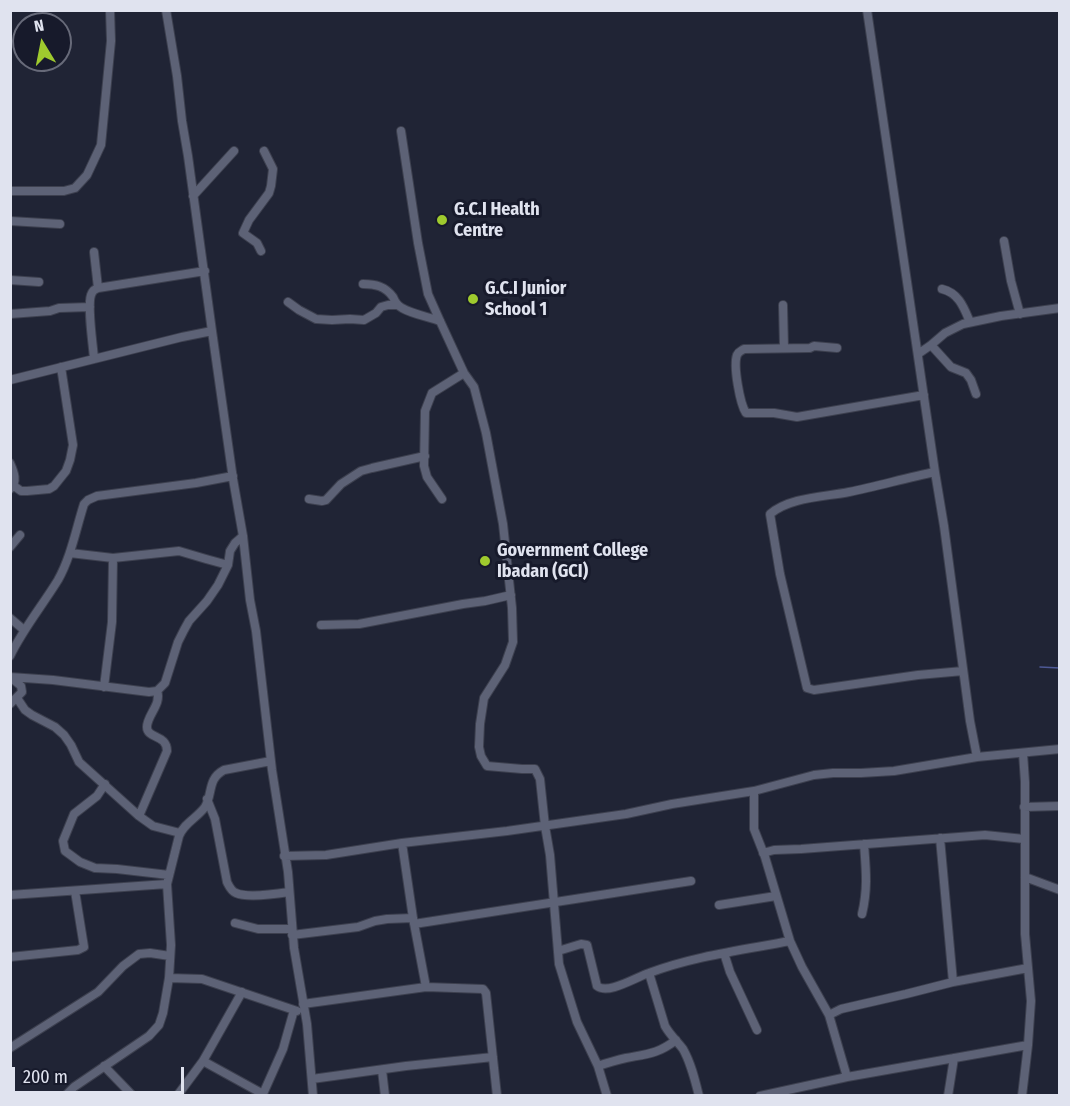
<!DOCTYPE html>
<style>
body{margin:0}
#map{position:relative;width:1070px;height:1106px;overflow:hidden;background:#202435;font-family:"Fira Sans Condensed",sans-serif}
canvas{display:block}
.frame{position:absolute;inset:0;border:12px solid #e0e3ef;pointer-events:none}
.north{position:absolute;left:12px;top:12px;width:60px;height:60px;box-sizing:border-box;background:#171a2b;border:2px solid #676a79;border-radius:50%;rotate:350deg;font-size:16px;font-weight:700;line-height:24px;text-align:center;color:#e0e3ef}
.north::after{content:'';display:block;margin:auto;width:21px;height:27px;background:#9fca2e;clip-path:polygon(50% 0,100% 100%,50% 72%,0 100%)}
.scale{position:absolute;left:12px;top:1067px;width:172px;height:27px;box-sizing:border-box;border:3px solid #e0e3ef;border-top:0;padding-left:8px;font-size:18px;line-height:21px;white-space:nowrap;color:#e0e3ef;-webkit-text-stroke:4px #171a2b;paint-order:stroke}
</style>
<div id="map">
<canvas width="1070" height="1106"></canvas>
<div class="frame"></div>
<div class="north">N</div>
<div class="scale">200 m</div>
</div>
<script>
const g = document.querySelector('canvas').getContext('2d');
g.lineJoin = 'round';
function stroke(path, color, width, dash) {
  g.strokeStyle = color;
  g.lineWidth = width;
  g.lineCap = dash ? 'butt' : 'round';
  g.setLineDash(dash || []);
  g.stroke(path);
}
function write(font, color, halo, rows, align = 'center') {
  g.font = font + ' "Fira Sans Condensed",sans-serif';
  g.lineWidth = 6;
  g.setLineDash([]);
  g.textBaseline = 'middle';
  g.strokeStyle = halo;
  g.fillStyle = color;
  for (const [text, x, y, turn = 0] of rows) {
    g.save();
    g.translate(x, y);
    g.rotate((+turn || 0) * Math.PI / 180);
    g.textAlign = isNaN(turn) ? turn : align;
    if (halo) g.strokeText(text, 0, 0);
    g.fillText(text, 0, 0);
    g.restore();
  }
}
stroke(new Path2D(`
 M1040,667L1060,668`), '#4e5996', 1.5);
const minor = new Path2D(`
 M166,10L177,76L182,121L188,156L212,331L233,479L243,536L250,600L256,631L272,770L288,872L294,948L307,1024L313,1096
 M867,10L935,472L944,526L970,721L977,757
 M401,131L418,243L428,294L440,321L464,373L474,387L486,433L503,524L512,608L513,642L505,665L484,698L480,724L479,747L481,756L487,766L522,769H535L540,779L545,826L550,855L559,964L577,1022L598,1066L607,1096
 M10,191H64L75,188L87,175L101,145L111,41L110,10
 M193,196L234,151
 M10,221L60,224
 M1004,241L1011,281L1020,314
 M261,251L257,243L243,233L249,220L269,193L271,186L273,169L264,151
 M94,252L98,288
 M10,280L39,282
 M363,284C375,284 385,286 393,297C395,302 398,306 402,308C412,314 429,317 440,321
 M942,289C959,293 964,308 970,322
 M288,302L299,310L316,319L332,320L350,319L364,320L376,313L381,307L388,305H397
 M783,305L784,348
 M10,314L50,311L59,308L90,307
 M931,345L951,367L966,373L971,380L976,394
 M837,348L814,346L810,348L744,349C741,351 739,351 737,355C733,366 740,404 746,413H774L797,417L924,395
 M918,354L931,345L945,333L963,324L1001,316L1060,308
 M94,359C93,344 87,307 91,295C93,290 94,290 98,288L205,271
 M10,380L182,337L212,331
 M10,463C14,472 18,482 10,489
 M935,472C906,478 878,486 849,492C824,497 790,497 770,514L780,574L807,688L814,690L918,675L963,671
 M14,486L21,491H27L49,489L54,486L66,471L70,460L73,445L61,367
 M309,499L322,501L326,500L341,484L361,471L372,468L425,456
 M442,499L427,477L424,466L425,411L432,393L464,373
 M10,547L20,535
 M70,553L113,558L179,551L206,559L228,565
 M10,618L24,630
 M321,625L359,624L463,604L485,601L511,595
 M10,656C23,629 42,606 58,580C71,557 76,529 84,504L88,500L97,496L196,483L233,476
 M10,677L53,680L149,692L157,691L165,683L178,642L184,630L189,621L207,601L218,585L228,565L230,551L235,543L243,536
 M10,677L21,686L22,692L10,704
 M104,687L112,622L113,558
 M17,698L25,710L32,715L55,727L64,735L71,745L79,762L139,816L153,826L180,833
 M105,784L97,796L74,814L63,841L65,851L80,862L95,868L117,869L169,875
 M754,791V829L765,857L790,941L802,967L829,1015L847,1077
 M207,799L215,819L227,882C229,886 231,891 236,893C247,898 276,894 289,892
 M1024,807L1060,806
 M139,816L167,751C167,734 147,739 147,727C147,715 162,704 157,691
 M940,838L953,982
 M402,843L413,918L426,987
 M763,853L774,850L801,849L985,835L1024,839
 M284,856L326,855L402,843L507,831L626,814L672,804L754,791L814,775L833,773H861L894,771L977,757L1060,749
 M1025,877L1060,890
 M10,895L167,884
 M719,905L776,896
 M862,914C868,889 866,870 864,844
 M235,923L258,929H292
 M414,924L691,881
 M292,935L358,927L375,921L387,919L413,918
 M558,951L581,944L587,945L597,986C608,995 636,977 649,973C694,956 743,950 790,941
 M724,953L730,972L757,1030
 M10,957L78,950L84,947L75,891
 M649,973L665,1026C670,1035 677,1041 683,1049C691,1063 695,1080 699,1096
 M169,978L202,979L297,1011
 M303,1004L426,987L483,989L486,993L497,1096
 M829,1015L841,1009L906,994L953,982L1028,968
 M10,1048L98,992L123,966L139,954L150,953L170,956
 M203,1061L263,1094L283,1049L294,1010
 M104,1066L133,1096
 M598,1066C607,1063 617,1060 626,1058C647,1054 658,1054 676,1040
 M382,1070L385,1096
 M312,1079L406,1066L493,1057
 M65,1096L74,1087L149,1036L159,1025L163,1013L169,978L171,945L167,884L179,836C184,823 197,818 205,807C213,794 207,779 224,770L271,761
 M177,1096L203,1061L242,992
 M760,1096L847,1077L1028,1045
 M948,1096L954,1058
 M1022,1096L1028,1045L1031,1001L1025,934V782L1023,753`);
stroke(minor, '#3d404f', 10);
stroke(minor, '#5d6276', 8);
for (const [x, y, r, color] of [
 [442,220,6,"#9fca2e"],
 [473,299,6,"#9fca2e"],
 [485,561,6,"#9fca2e"]
]) {
  const dot = new Path2D();
  dot.arc(x, y, r, 0, 2 * Math.PI);
  g.fillStyle = color;
  g.fill(dot);
  stroke(dot, '#171a2b', 2);
}
write('bold 18px', '#e0e3ef', '#171a2b', [
 ["G.C.I Health",454,210],
 ["Centre",454,231],
 ["G.C.I Junior",485,289],
 ["School 1",485,310],
 ["Government College",497,551],
 ["Ibadan (GCI)",497,572]
], 'left');
</script>
